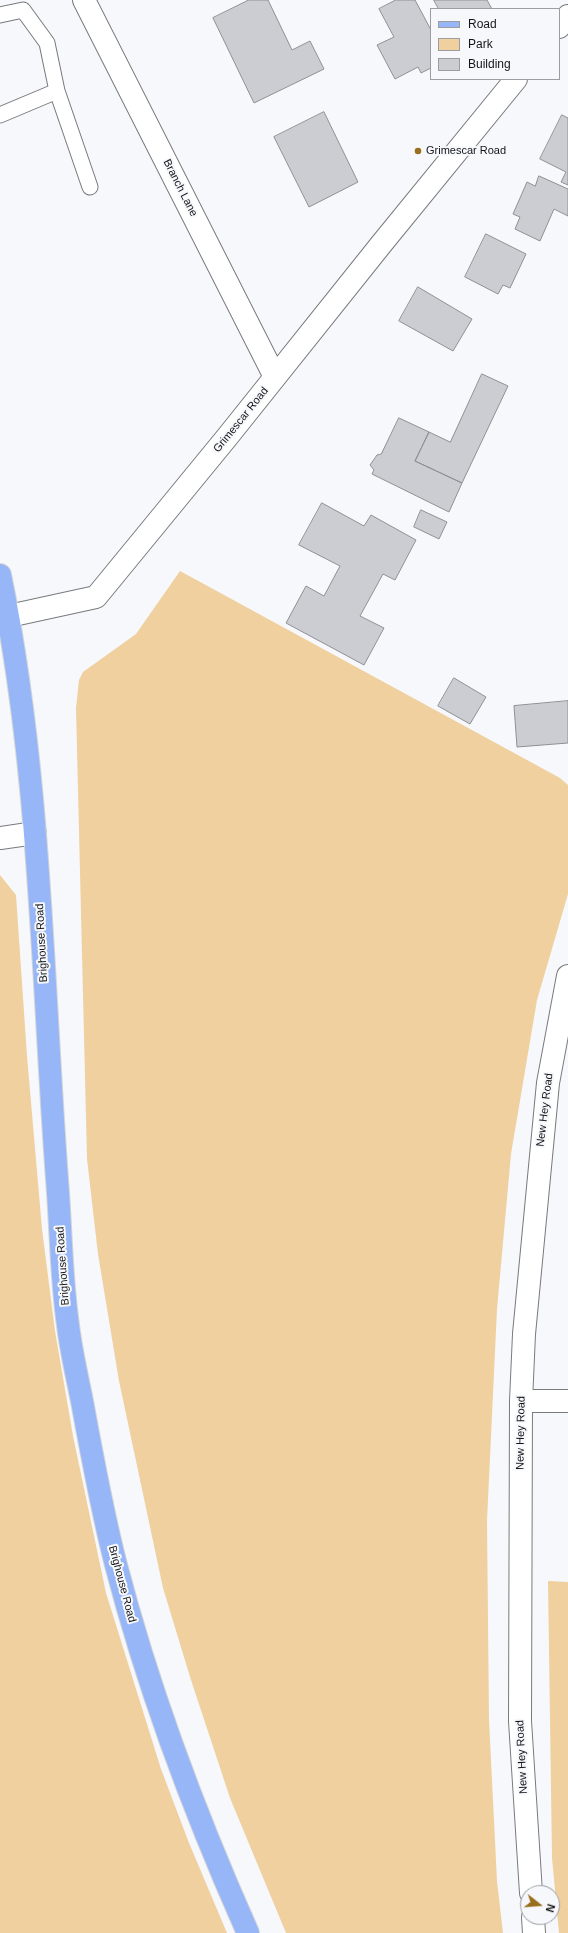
<!DOCTYPE html>
<style>
body{margin:0}
#map{position:relative;width:568px;height:1933px;overflow:hidden;background:#f6f8fc;font-family:Arial,sans-serif}
canvas{display:block}
.legend{position:absolute;left:430px;top:8px;width:130px;height:72px;box-sizing:border-box;background:#f6f8fc;border:1px solid #9c9da0;margin:0;padding:5px 7px;list-style:none;font-size:12px;color:#141516}
.legend li{display:flex;align-items:center;gap:8px;height:20px}
.legend b{width:20px;border:1px solid #9c9da0}
.north{position:absolute;left:520px;top:1885px;width:40px;height:40px;box-sizing:border-box;background:#f6f8fc;border:1px solid #9c9da0;border-radius:50%;rotate:107deg;font-size:11px;font-weight:700;line-height:16px;text-align:center;color:#141516}
.north::after{content:'';display:block;margin:auto;width:14px;height:18px;background:#996e1c;clip-path:polygon(50% 0,100% 100%,50% 72%,0 100%)}
</style>
<div id="map">
<canvas width="568" height="1933"></canvas>
<ul class="legend">
<li><b style="height:5px;background:#97b6f8"></b>Road</li>
<li><b style="height:11px;background:#f0d09e"></b>Park</li>
<li><b style="height:11px;background:#cbcdd2"></b>Building</li>
</ul>
<div class="north">N</div>
</div>
<script>
const g = document.querySelector('canvas').getContext('2d');
g.lineJoin = 'round';
function fillPath(path, color) {
  g.fillStyle = color;
  g.fill(path, 'evenodd');
}
function stroke(path, color, width, dash) {
  g.strokeStyle = color;
  g.lineWidth = width;
  g.lineCap = dash ? 'butt' : 'round';
  g.setLineDash(dash || []);
  g.stroke(path);
}
function write(font, color, halo, rows, align = 'center') {
  g.font = font + ' Arial,sans-serif';
  g.lineWidth = 4;
  g.setLineDash([]);
  g.textBaseline = 'middle';
  g.strokeStyle = halo;
  g.fillStyle = color;
  for (const [text, x, y, turn = 0] of rows) {
    g.save();
    g.translate(x, y);
    g.rotate((+turn || 0) * Math.PI / 180);
    g.textAlign = isNaN(turn) ? turn : align;
    if (halo) g.strokeText(text, 0, 0);
    g.fillText(text, 0, 0);
    g.restore();
  }
}
fillPath(new Path2D(`
 M180,571L560,778L568,785V894L537,1000L511,1154L497,1309L487,1521L489,1720L497,1881L503,1933H286L230,1798L191,1680L163,1588L119,1381L98,1254L87,1159L76,708L79,680L83,672L136,634Z
 M0,875L16,895L27,1056L42,1229L55,1331L73,1436L106,1593L161,1769L189,1843L227,1933H0Z
 M548,1581L568,1582V1933H559L552,1858Z`), '#f0d09e');
const building = new Path2D(`
 M249,0H268L292,50L310,41L324,69L254,103L213,18Z
 M396,0H415L431,30V68L421,73L418,67L395,79L377,45L394,37L379,9Z
 M434,0H487L492,9H439Z
 M324,112L358,182L309,207L274,137Z
 M562,115L568,118V185L561,182L566,172L540,159Z
 M539,176L568,189V216L554,209L540,241L515,229L520,217L513,214L527,182L535,186Z
 M486,234L526,254L510,288L503,285L498,294L465,277Z
 M418,287L472,319L453,351L399,321Z
 M482,374L508,386L462,483L415,461L429,432L450,442Z
 M399,418L429,432L415,461L462,483L449,512L372,474L374,470L370,465L377,455L381,454Z
 M322,503L364,526L371,515L416,540L395,580L383,574L360,616L384,628L364,665L286,623L306,586L324,596L340,566L299,545Z
 M421,510L447,522L439,539L414,527Z
 M454,678L486,697L470,724L438,706Z
 M568,701V743L517,747L514,706Z`);
fillPath(building, '#cbcdd2');
stroke(building, '#8e9094', 1);
const service = new Path2D(`
 M0,15L23,10L47,43L57,91L90,187
 M0,115L57,91`);
const minor = new Path2D(`
 M84,0L275,377
 M559,27L568,16
 M9,616L96,597L228,436L383,242L516,79
 M0,838L35,833
 M521,1401H568
 M531,1893L520,1721L521,1401L524,1334L548,1083L568,976
 M533,1917L534,1933`);
const primary = new Path2D(`
 M0,575C41,773 42,978 57,1179C61,1228 61,1277 68,1325C71,1351 77,1376 82,1401C92,1456 102,1511 116,1565C149,1692 195,1814 248,1933`);
stroke(service, '#787a7e', 17);
stroke(minor, '#787a7e', 24);
stroke(primary, '#d5d5d5', 24);
stroke(service, '#fff', 15);
stroke(minor, '#fff', 22);
stroke(primary, '#97b6f8', 22);
for (const [x, y, r, color] of [
 [418,151,4,"#996e1c"]
]) {
  const dot = new Path2D();
  dot.arc(x, y, r, 0, 2 * Math.PI);
  g.fillStyle = color;
  g.fill(dot);
  stroke(dot, '#f6f8fc', 1.5);
}
write('11px', '#141516', '#f6f8fc', [
 ["Grimescar Road",426,151]
], 'left');
write('11px', '#141516', '#f6f8fc', [
 ["Branch Lane",180,188,63],
 ["Grimescar Road",241,420,-51],
 ["Brighouse Road",42,943,-93],
 ["New Hey Road",545,1110,-83],
 ["Brighouse Road",63,1266,-94],
 ["New Hey Road",521,1433,-89],
 ["Brighouse Road",122,1584,75],
 ["New Hey Road",522,1757,-93]
]);
</script>
